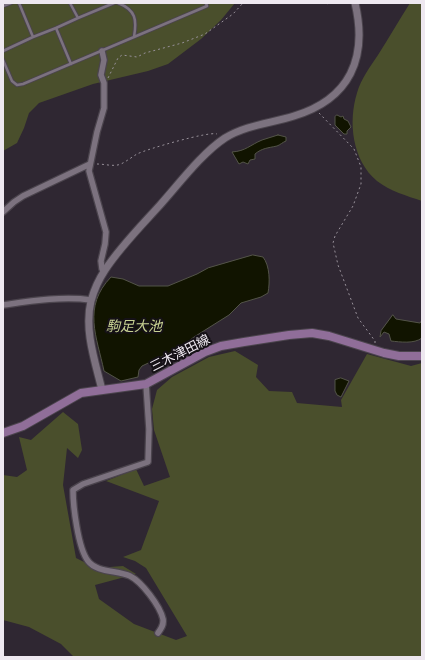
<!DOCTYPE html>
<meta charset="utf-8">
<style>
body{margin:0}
#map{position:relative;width:425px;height:660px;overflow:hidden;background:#2f2732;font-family:Barlow,sans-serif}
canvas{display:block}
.frame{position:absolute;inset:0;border:4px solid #eee8f0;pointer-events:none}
</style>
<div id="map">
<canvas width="425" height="660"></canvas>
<div class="frame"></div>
</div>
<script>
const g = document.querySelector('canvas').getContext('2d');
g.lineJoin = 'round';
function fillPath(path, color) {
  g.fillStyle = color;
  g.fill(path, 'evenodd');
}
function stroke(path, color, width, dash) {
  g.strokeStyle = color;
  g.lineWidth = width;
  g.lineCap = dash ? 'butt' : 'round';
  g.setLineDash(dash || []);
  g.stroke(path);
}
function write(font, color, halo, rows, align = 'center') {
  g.font = font + ' Barlow,"Noto Sans JP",sans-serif';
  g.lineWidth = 4;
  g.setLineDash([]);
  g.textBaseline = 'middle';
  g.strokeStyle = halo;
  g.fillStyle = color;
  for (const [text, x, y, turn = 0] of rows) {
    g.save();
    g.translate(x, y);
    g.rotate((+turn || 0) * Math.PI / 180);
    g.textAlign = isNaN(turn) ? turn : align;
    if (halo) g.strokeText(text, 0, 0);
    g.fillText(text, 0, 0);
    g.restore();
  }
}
fillPath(new Path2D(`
 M3,3H235L221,20L201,39L168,64L148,71L93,84L39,103L29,113L24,128L17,143L3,151Z
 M410,3H422V201C407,196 390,191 377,181C352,160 348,122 357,93C361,79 370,67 378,55C389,38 399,20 410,3Z
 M235,351L258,365L256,377L269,391L292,392L297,403L342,407L341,400L367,354L411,366L422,363V657H74L61,644L29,627L3,620V475L17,477L27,470L19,437L31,440L63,412L78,424L82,450L78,458L67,448L63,485L76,558L96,568L123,566L136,574L95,585L99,599L134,624L176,640L187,636L146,568L135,561L123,557L141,550L159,501L106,481L136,469L144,486L170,477L154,430L152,409L157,390L172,377L209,357Z`), '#4a4f2c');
const water = new Path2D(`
 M337,115L341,117L343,116L344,119L348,121L351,127L347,131V134H344L335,125V117Z
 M278,135L286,137V141C283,142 280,145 277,146C268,148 262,148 255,154V159L250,160L248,164L243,162L239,164L232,152C246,151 250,145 262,140C267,138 273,137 278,135Z
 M253,255L263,257C270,266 270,282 268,293L261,297L241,303L229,315L194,337L180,348L142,366L139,370L138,377L121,381L104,371C97,337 82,307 111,277L123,279L139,286H168L197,274L208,268Z
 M393,315L396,319L420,323L422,320V338C414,344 400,342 391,341L389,334L384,332L380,337L381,331Z
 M341,378L349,381L341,397L337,395L335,391V380Z`);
fillPath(water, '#111400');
stroke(water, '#535448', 1);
const service = new Path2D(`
 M70,3L78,18L114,3
 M3,6L11,3
 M33,37L56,28
 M134,37L207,6L206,3
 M3,51L33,37L19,3
 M3,60L12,81L17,85L23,84L134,37C137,20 136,10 118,3
 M71,64L56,28L78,18`);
const minor = new Path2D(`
 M102,51L104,60L101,75L104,83V108L97,132L89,171L106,232L105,244L101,261L102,269L105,270
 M3,212L14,202L23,196L90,164
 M3,305C31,301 63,296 91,300
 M146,384L149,429L148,462L83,484L73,490C73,506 78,548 88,561C97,573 118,570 130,576C142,582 160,606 163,619C164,625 161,629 158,633`);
const tertiary = new Path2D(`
 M102,390C95,361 84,330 91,301C94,290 99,279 105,270C120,247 141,226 160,205C178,185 202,153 225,138C246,125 272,123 294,116C350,99 368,58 355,3`);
const primary = new Path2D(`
 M3,433L23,426L81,393L146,384L205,352L221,346L244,342L289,335L312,333L329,336L384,353L399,356H422`);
stroke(service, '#4b444d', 4.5);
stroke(minor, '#4b444d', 8);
stroke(tertiary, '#4b444d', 9);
stroke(primary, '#4b444d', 10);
stroke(new Path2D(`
 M326,3L327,4L329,3
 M108,78L118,58L122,55L137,57L145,53L182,43L205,34L233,14L243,3
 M319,113L354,149L361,167V184L353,206L335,236L333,243L338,265L358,318L375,341V343
 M97,164C105,164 114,167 121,164C127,161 132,157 137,154C147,149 209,131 217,134`), '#98919a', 1, [2, 3]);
stroke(service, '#7c727f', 2.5);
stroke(minor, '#7c727f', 5.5);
stroke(tertiary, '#7c727f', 7);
stroke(primary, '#906e99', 8);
write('13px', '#eee8f0', '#151116', [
 ["三木津田線",180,353,-27]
]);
write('italic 14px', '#c8d293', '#151116', [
 ["駒足大池",134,326]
]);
</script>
